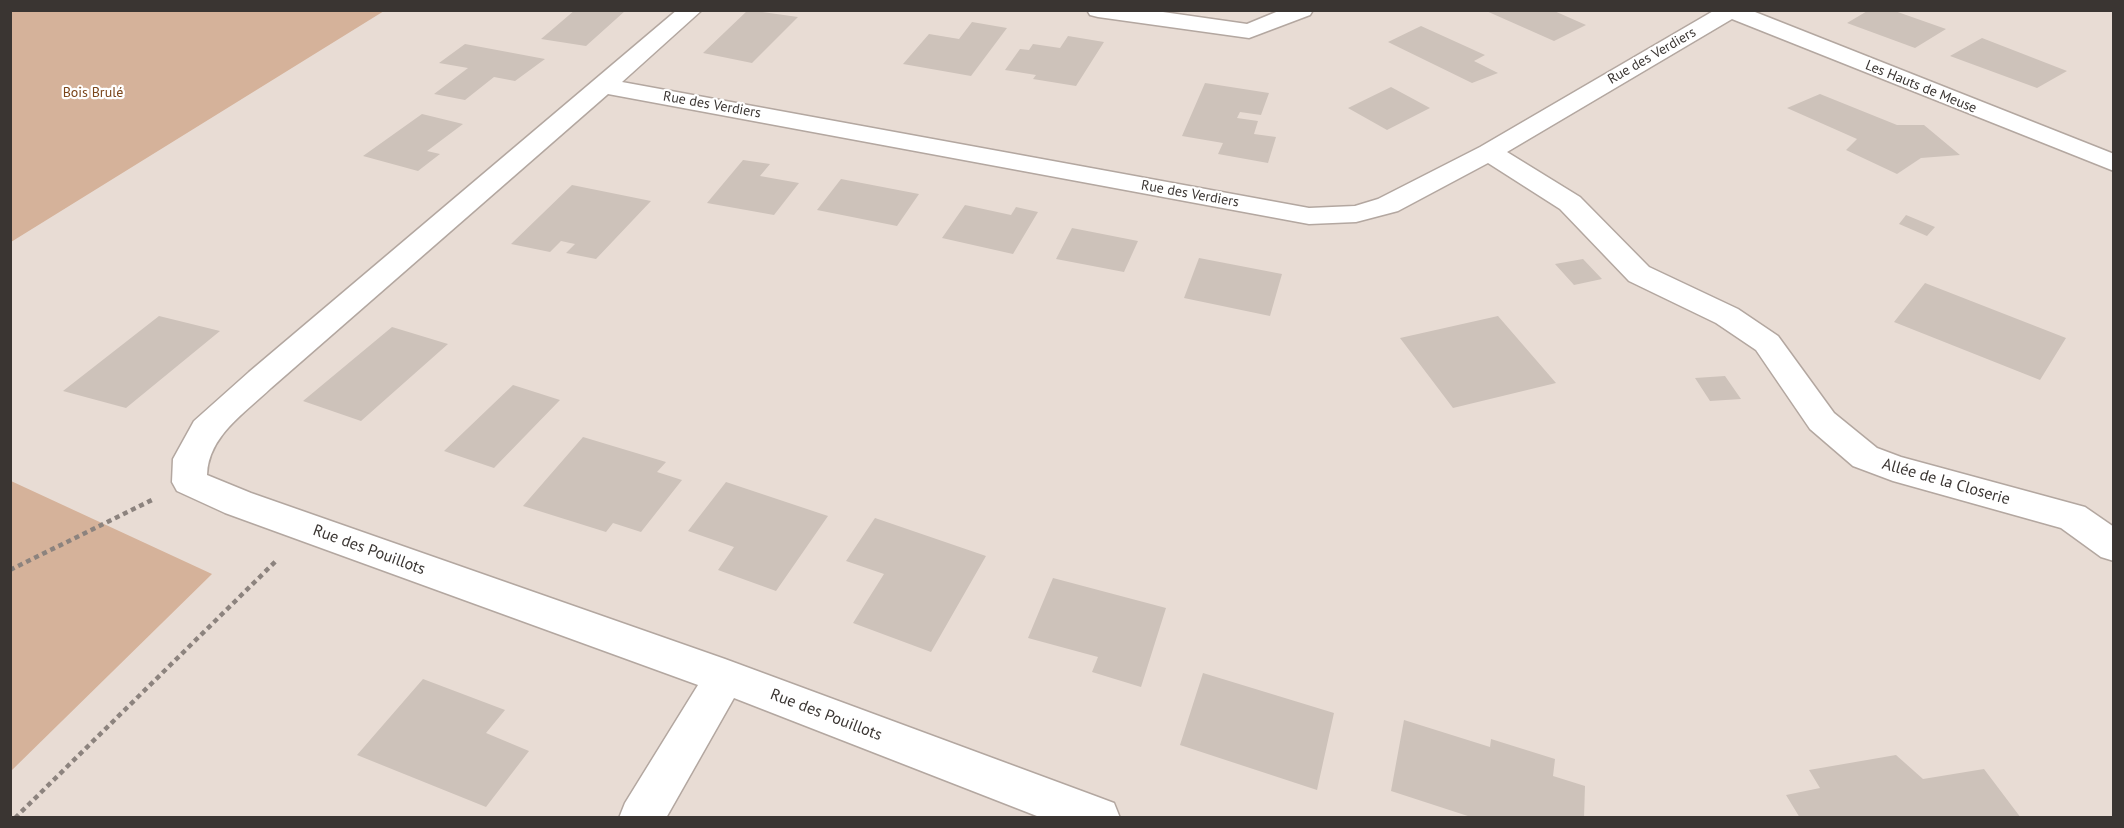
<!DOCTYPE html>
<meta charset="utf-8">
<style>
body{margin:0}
#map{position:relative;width:2124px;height:828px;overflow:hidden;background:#e8dcd4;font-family:"PT Sans",sans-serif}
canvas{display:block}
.frame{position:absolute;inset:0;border:12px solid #3a3532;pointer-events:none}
</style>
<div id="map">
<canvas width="2124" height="828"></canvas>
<div class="frame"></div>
</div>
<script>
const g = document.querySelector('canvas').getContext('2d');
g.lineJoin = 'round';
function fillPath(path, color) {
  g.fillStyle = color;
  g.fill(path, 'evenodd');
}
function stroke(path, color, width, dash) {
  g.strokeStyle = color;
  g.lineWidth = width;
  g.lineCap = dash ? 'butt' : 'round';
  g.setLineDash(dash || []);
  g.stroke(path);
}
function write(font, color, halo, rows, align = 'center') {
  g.font = font + ' "PT Sans",sans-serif';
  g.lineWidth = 4.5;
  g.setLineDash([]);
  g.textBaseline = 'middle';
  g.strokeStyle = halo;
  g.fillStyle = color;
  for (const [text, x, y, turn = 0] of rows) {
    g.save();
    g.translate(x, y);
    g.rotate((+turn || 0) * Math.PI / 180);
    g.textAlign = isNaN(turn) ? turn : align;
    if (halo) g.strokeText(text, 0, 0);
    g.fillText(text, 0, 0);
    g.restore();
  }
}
fillPath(new Path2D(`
 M11,10H384V11L11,242Z
 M11,481L212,574L11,771L10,481Z`), '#d5b29a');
fillPath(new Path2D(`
 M575,10H620L625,11L586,46L541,39Z
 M748,10L798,17L752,63L703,53Z
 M1484,10H1552L1586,25L1554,41Z
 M1869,10H1892L1946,29L1915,48L1847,23Z
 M972,22L1007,28L971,76L903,64L929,34L959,39Z
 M1421,26L1485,55L1474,61L1498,73L1472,83L1388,42Z
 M1068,36L1104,42L1076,86L1033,79L1036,75L1005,70L1020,49L1029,50L1033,44L1060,48Z
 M1982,38L2067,71L2037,88L1950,56Z
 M465,44L545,59L515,81L494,77L465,100L434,94L468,68L439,63Z
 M1205,83L1269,93L1261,115L1240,112L1237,118L1258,121L1254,134L1276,137L1268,163L1218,154L1223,143L1182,136Z
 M1391,87L1430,108L1387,130L1348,108Z
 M1820,94L1897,125H1924L1960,155L1921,158L1897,174L1846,150L1857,139L1787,108Z
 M422,114L463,124L427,151L440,154L418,171L363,156Z
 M743,160L770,164L760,176L799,183L774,215L707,203Z
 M841,179L919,194L897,226L817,210Z
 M572,185L651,201L596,259L566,253L575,244L561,241L550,252L511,244Z
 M965,205L1011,215L1016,207L1038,212L1013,254L942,238Z
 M1906,215L1935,227L1927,236L1899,224Z
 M1072,228L1138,241L1124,272L1056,259Z
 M1199,258L1282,274L1270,316L1184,298Z
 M1583,259L1602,279L1574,285L1555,264Z
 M1925,283L2066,338L2040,380L1894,322Z
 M159,316L220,331L126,408L63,391Z
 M1498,316L1556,383L1453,408L1400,338Z
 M392,327L448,344L361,421L303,401Z
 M1725,376L1741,399L1710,401L1695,378Z
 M513,385L560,400L494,468L444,451Z
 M583,437L666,462L657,472L682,480L641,532L613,523L606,532L523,506Z
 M726,482L828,516L776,591L718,570L734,547L688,531Z
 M875,518L986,556L931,652L853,623L884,574L846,561Z
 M1053,578L1166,608L1141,687L1092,672L1098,657L1028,638Z
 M1203,673L1334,713L1317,790L1180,745Z
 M423,679L505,710L486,733L529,751L486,807L357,755Z
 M1404,720L1490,747L1491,739L1555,759L1553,776L1585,786L1584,818H1474L1391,791Z
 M1896,755L1923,779L1984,769L2021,818H1800L1786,795L1820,788L1809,770Z`), '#cdc2ba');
const street = new Path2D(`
 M677,10H702L622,82L1309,208L1355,206L1378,199L1480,147L1715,10H1750L2114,154V171L1732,19L1507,152L1580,197L1649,267L1738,309L1778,336L1834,413L1877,448L1901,457L2085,507L2114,527V561L2101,557L2061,528L1893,481L1853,466L1810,429L1756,350L1716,323L1629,281L1560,209L1488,163L1398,211L1356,222L1309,224L608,94L271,388C245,413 208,436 207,475L251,493L725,659L1098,797L1114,803L1120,818H1042L734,698L666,818H619L625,803L698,685L225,513L177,491L172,482L173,459L194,421L249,372Z
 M1087,10H1149L1247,24L1281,10H1313L1310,15L1249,38L1098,17L1090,15Z`);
stroke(street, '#b3a7a0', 3);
stroke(new Path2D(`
 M10,570L152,500
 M15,818L277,560`), '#8c837e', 4.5, [5, 4]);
fillPath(street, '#fff');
write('14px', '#3a3532', '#fff', [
 ["Rue des Verdiers",1652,56,-30],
 ["Les Hauts de Meuse",1921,87,22],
 ["Rue des Verdiers",712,105,10],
 ["Rue des Verdiers",1190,194,10]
]);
write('14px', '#7b461b', '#fff', [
 ["Bois Brulé",93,93]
]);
write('16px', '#3a3532', '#fff', [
 ["Allée de la Closerie",1946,482,16],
 ["Rue des Pouillots",369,550,20],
 ["Rue des Pouillots",826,715,21]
]);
</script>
